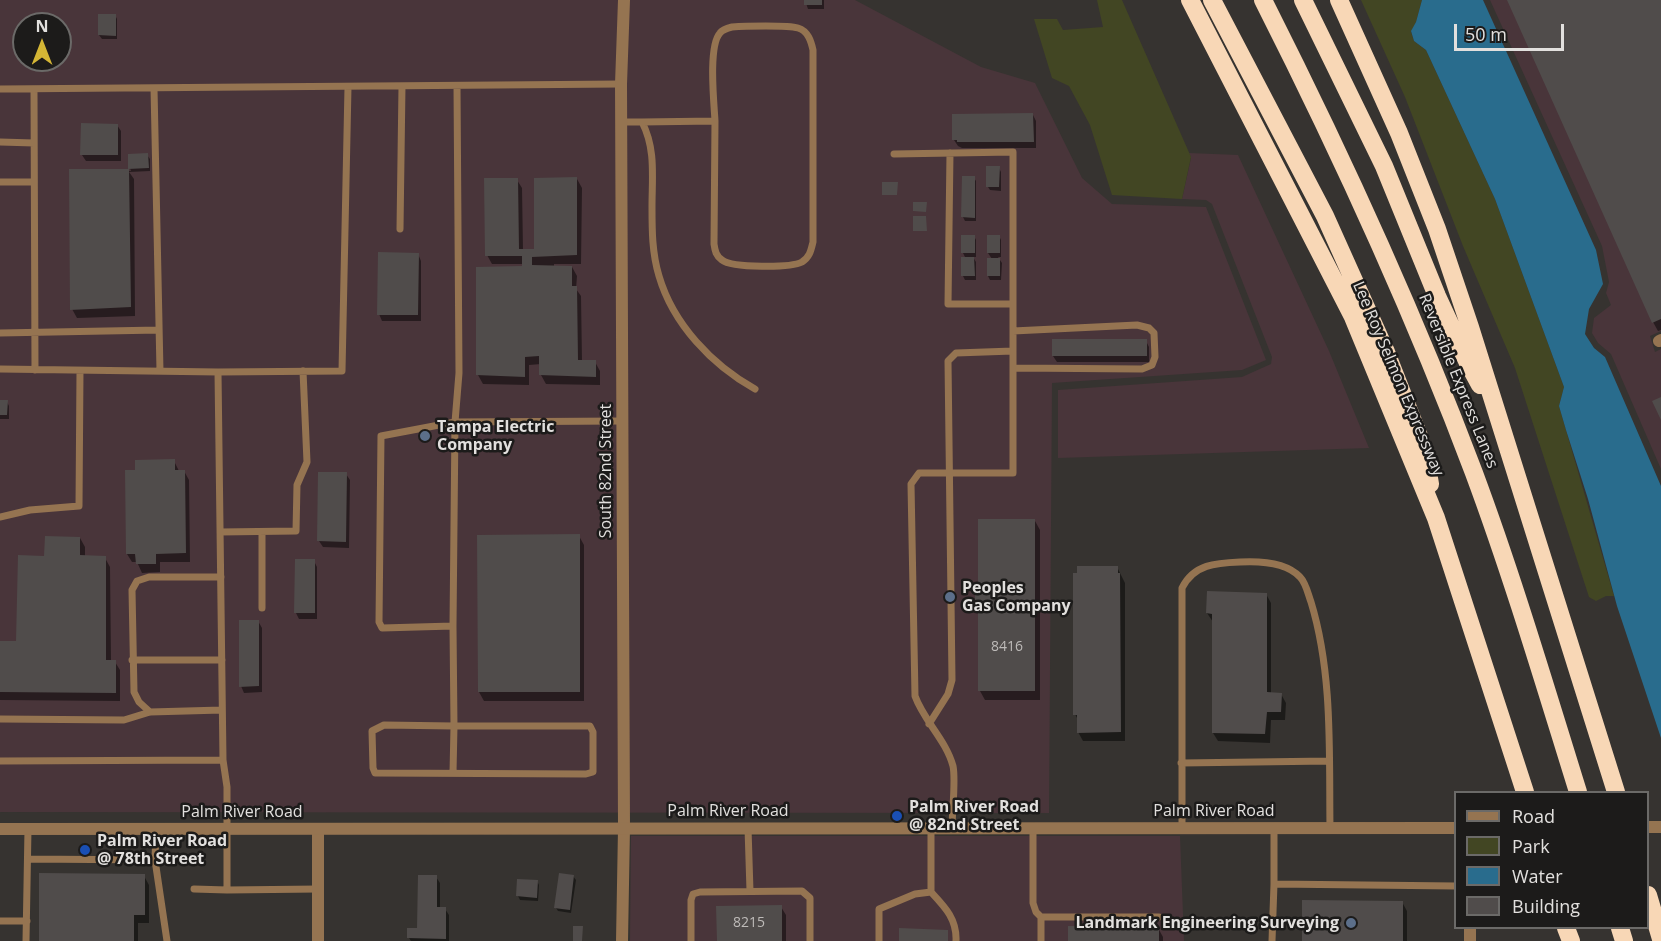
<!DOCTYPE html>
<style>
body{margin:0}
#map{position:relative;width:1661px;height:941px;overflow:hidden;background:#363330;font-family:"Open Sans",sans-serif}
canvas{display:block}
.legend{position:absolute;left:1454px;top:791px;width:195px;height:138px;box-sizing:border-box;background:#1c1b1a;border:2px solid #6b6a68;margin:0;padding:8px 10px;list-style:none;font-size:18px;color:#e2e0de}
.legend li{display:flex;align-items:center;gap:12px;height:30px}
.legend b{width:30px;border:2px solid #6b6a68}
.north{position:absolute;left:12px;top:12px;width:60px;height:60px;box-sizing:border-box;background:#1c1b1a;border:2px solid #6b6a68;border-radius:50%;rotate:0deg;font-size:16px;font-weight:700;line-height:24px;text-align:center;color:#e2e0de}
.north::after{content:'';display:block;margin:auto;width:21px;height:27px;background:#d4b635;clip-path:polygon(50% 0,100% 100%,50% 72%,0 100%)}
.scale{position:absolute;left:1454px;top:24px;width:110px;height:27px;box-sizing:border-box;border:3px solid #e2e0de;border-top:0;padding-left:8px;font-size:18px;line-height:21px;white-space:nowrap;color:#e2e0de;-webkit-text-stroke:4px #1c1b1a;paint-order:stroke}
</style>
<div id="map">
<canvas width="1661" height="941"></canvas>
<ul class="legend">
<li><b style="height:8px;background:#957451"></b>Road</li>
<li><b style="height:16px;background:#424623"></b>Park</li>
<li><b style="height:16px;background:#296c8d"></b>Water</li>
<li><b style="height:16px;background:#504c4b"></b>Building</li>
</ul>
<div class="north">N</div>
<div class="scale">50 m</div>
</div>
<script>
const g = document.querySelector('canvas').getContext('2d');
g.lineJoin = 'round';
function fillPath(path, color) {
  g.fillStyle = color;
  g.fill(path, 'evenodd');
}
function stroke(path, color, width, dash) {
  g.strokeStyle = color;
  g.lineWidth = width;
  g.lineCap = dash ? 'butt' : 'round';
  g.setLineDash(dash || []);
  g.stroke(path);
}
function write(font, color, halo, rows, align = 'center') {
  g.font = font + ' "Open Sans",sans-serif';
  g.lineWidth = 5;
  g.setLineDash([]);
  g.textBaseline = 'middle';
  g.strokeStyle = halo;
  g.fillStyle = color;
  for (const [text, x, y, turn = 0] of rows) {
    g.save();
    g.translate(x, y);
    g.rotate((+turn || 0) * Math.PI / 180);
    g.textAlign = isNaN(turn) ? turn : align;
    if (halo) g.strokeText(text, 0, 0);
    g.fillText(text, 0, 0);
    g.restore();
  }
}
fillPath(new Path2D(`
 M0,0H855L981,67L1035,83L1082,178L1112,204L1206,207L1266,360L1242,370L1052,383L1049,813L0,812ZM24,24H60V60H24Z
 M1490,0H1661V331L1650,336L1655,352L1661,349V469L1611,354L1598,343L1592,333L1594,318L1611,305L1606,293L1609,282L1602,246Z
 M1189,153L1238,155L1329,351L1369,448L1058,458V390L1242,377L1271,364L1272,357L1212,204L1206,200L1182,199L1191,158Z
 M631,836H1180L1184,941H630Z`), '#49353a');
fillPath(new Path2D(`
 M1097,0H1122L1191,157L1182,199L1112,195L1090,125L1069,86L1052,78L1034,19H1057L1063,30L1103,27Z
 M1361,0H1422L1416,22L1411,32L1414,41L1426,50L1495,199L1564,387L1559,406L1614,596H1606L1596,601L1589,597L1515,368L1463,246L1405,97Z`), '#424623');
fillPath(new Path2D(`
 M1422,0H1483L1596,250L1603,284L1589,309L1585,334L1594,348L1605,357L1661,486V738L1617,606L1588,499L1566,430L1559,406L1564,387L1495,199L1426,50L1414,41L1411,31L1416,22Z`), '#296c8d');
fillPath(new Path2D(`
 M805,0H824V9H808Z
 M1509,0H1658L1661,2V330L1658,331L1653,322Z
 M100,15H115L117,19V39H102L99,35Z
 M1033,115L1036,121V148H962L958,146L954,140Z
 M117,125L121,131V161H86L82,155Z
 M147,155L150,159V171L129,172L134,179L135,316L77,318L72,309L71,171H131L130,168Z
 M999,168L1001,172V191L990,190L988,187Z
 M974,178L976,181V221H965L963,217Z
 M577,179L582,188L581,264H554V267H572L577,276L576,289L581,296L582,362H595L600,371V385L546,384L541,375V364L529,365V385L483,384L478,375L526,267V264H492L487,255L517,180L522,188L523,251H535Z
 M974,236L976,240V257H973L976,262V280H965L963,276L966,259L963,253Z
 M988,236H999L1001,240V257H998L1002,263L1001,280H990L988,276L992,259L988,253Z
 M418,254L421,261V321H382L379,314Z
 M1146,341L1149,347V362H1057L1053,356Z
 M0,402H7L9,406V419H0Z
 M174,461L179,471H184L189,480L190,562H160V572L142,573L137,562H132L127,554L136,472Z
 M346,474L350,480L349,548L323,547L319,541Z
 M1035,521L1040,530V700H985L980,691V608L976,602L979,586Z
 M579,536L584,545V701H484L479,692Z
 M80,538L85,547V557L105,558L110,567L111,661L115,662L120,670V701L0,700V662L18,642L46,557Z
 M314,561L317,567V619H299L296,613Z
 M1117,567L1125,583V741H1083L1078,732V720L1075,714Z
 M1266,594L1271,603V694H1281L1286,703L1285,720H1271L1270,743L1218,741L1213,733V622L1207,613Z
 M258,621L262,628V692L244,693L241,686Z
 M144,876L149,885V923H138V941H40Z
 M573,876L576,880L571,913L558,911L556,908Z
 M436,877L440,883V909H445L449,915V941H411L409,938L419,929Z
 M537,881L539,885L538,901L520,900L518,896Z
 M1402,902L1407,911V941H1304Z
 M781,907L786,915V941H718Z
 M1158,928L1163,937V941H1069Z`), '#0007');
fillPath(new Path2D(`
 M804,0H822V5H804Z
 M1507,0H1661V319L1652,323Z
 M98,14H116V36L98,35Z
 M1033,113L1034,142H957V140H952V114Z
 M81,123L118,124V155H80Z
 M148,153L149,168L128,169V154Z
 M986,166H1000L999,187H986Z
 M69,169H129L131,307L70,310Z
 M962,176H975V218L961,217Z
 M577,177V255L532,257V265L572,266V286H577L578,360H596V377L539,375V356L525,357V377L476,375V267L522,266V256H485L484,178H518L519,249H534V178Z
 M882,182H898L897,195H882Z
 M913,202H927L926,212L913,211Z
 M913,216H926L927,231H913Z
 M961,235H975V253H961Z
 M987,235H1000V253H987Z
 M378,252L419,253L418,315H377Z
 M961,257H974L975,276H961Z
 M987,258H1000V276H987Z
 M1052,339H1147V356H1052Z
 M1661,397V420L1652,401Z
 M0,400H8L7,415H0Z
 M175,459V470H185L186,553L156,554V564H136L135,554H126L125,470H135V460Z
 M318,472H347L346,542L317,541Z
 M978,519H1035V691H978V603H975V585H978Z
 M580,534V692H478L477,535Z
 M45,536L80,537V555L106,556V660H116V693L0,692V641H16L18,555L44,556Z
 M295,559H315V613H294Z
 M1077,566H1118V573H1120L1121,732L1077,733V715H1073V573H1077Z
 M1207,591L1267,593V692L1282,693L1281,712H1267L1265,734L1212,733V614L1206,613Z
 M239,620H259V686L239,687Z
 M39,873L145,874V915H134V941H39Z
 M559,873L574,875L570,910L554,908Z
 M418,875H437V907H446V939L407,938V928H417Z
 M517,879L538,880L537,898L516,896Z
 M1302,900L1403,901V941H1302Z
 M782,905V941H717L716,906Z
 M573,926H583L582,941H573Z
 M1068,926L1159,927V941H1068Z
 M899,928L948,930V941H899Z`), '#504c4b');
stroke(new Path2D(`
 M457,86L459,373L455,422L622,421
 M154,88L160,371
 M0,89L621,84
 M34,89L35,370
 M621,122H642C656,149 652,177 652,207C652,230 652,253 659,276C673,324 712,365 755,389
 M642,122L715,121L714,244C715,251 716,256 722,260C732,268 791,268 802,262C810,257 811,250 813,242V50C811,41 808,31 798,28C788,25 744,26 732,27C728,28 722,30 720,33C708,46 714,103 715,121
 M0,142L34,143
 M950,153L948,304H1013
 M894,154L1013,152V473H919L911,484L915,696C924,721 946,740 953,766C956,780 952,812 952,828
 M0,182H34
 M400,229L402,86
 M1013,331L1137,325L1149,328L1154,333L1155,357L1152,365L1142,369L1013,368
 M0,333L159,330
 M0,369L218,372L342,371L348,87
 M218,372L223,760L227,787V890L318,889
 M455,422L453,626L382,628L379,622L381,436Z
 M0,517L30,510L79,506L80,371
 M220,532L296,531L297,485L307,462L303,371
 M262,532V608
 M453,626L454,726H590L593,732V772L586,774L375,773L373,768L372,731L384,725L454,726L453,773
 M132,660H222
 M150,712L139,702L134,692L132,590L137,581L149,577H221
 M0,719L124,720L150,712L222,710
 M929,724L948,694L952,680L948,361L956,353L1013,351
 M0,761L223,760
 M1181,763L1329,761
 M748,828L750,891
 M931,828V892
 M1033,828V903L1036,912L1041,917H1159
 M1182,828V588C1194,564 1216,563 1240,562C1259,561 1286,562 1300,577C1306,583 1308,594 1311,602C1333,674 1329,753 1330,828
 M1274,828V884L1456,886
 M156,829L155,860L167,941
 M28,859L155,860
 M194,889L227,890
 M0,921H27
 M26,941L28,829
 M691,941V900L693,894L700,892L802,891L810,898V941
 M879,941V909L915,894L931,892C945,907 957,919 956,941
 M1041,941V917
 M1272,941L1274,884`), '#957451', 7);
stroke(new Path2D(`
 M1659,341L1661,340
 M318,829V941
 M622,941L624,828L621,84L624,0
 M1470,941V928`), '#957451', 12);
stroke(new Path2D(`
 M1648,827H1661
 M0,829L1456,828`), '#957451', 12);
stroke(new Path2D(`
 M1190,0L1353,317L1436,518L1525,792
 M1212,0L1325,216L1386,352L1424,449L1430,484
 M1263,0C1341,154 1413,311 1474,473C1513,578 1545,686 1578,792
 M1303,0L1384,166L1437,296L1468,363L1480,385
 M1339,0L1399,133L1437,229L1470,327L1616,792
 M1648,895L1661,939
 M1566,928L1571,941
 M1620,928L1624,941`), '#f8d7b6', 18);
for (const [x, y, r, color] of [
 [425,436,6,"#5c6f8a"],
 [950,597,6,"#5c6f8a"],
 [897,816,6,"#1a4fb4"],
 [85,850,6,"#1a4fb4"],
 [1351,923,6,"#5c6f8a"]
]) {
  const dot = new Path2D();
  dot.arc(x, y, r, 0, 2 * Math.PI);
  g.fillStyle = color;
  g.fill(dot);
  stroke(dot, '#1c1b1a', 2);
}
write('14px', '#bebbb9', null, [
 ["8416",1007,647],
 ["8215",749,923]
]);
write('16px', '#e2e0de', '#1c1b1a', [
 ["Lee Roy Selmon Expressway",1398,379,67],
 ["Reversible Express Lanes",1458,381,68],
 ["South 82nd Street",606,471,-90],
 ["Palm River Road",728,811],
 ["Palm River Road",1214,811],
 ["Palm River Road",242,812]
]);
write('bold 16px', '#e2e0de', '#1c1b1a', [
 ["Tampa Electric",437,427],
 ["Company",437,445],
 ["Peoples",962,588],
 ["Gas Company",962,606],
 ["Palm River Road",909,807],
 ["@ 82nd Street",909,825],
 ["Palm River Road",97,841],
 ["@ 78th Street",97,859],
 ["Landmark Engineering Surveying",1339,923,"right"]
], 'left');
</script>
